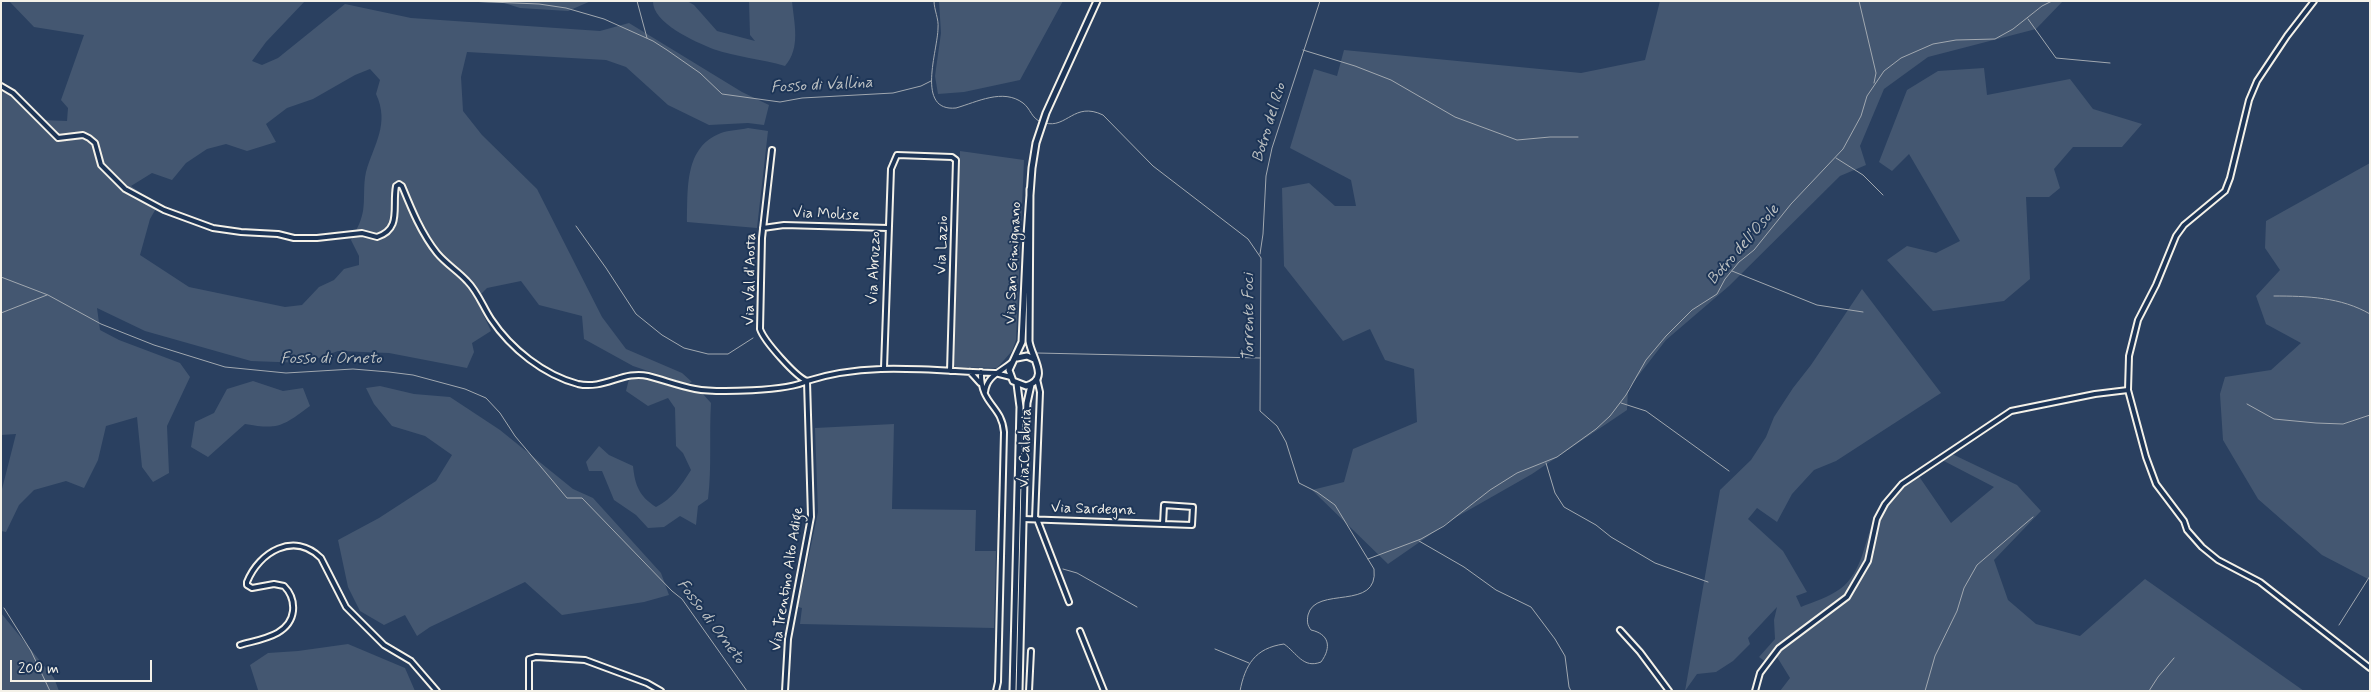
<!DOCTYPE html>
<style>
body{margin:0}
#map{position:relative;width:2371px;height:692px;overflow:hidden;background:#2a4060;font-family:Mynerve,sans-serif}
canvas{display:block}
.frame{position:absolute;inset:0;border:2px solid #f4f1e8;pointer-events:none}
.scale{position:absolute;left:10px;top:660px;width:142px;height:22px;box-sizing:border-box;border:2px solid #f4f1e8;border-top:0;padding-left:6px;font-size:15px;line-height:18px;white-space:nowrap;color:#f4f1e8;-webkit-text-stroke:4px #1d3557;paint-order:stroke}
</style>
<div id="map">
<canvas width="2371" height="692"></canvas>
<div class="frame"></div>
<div class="scale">200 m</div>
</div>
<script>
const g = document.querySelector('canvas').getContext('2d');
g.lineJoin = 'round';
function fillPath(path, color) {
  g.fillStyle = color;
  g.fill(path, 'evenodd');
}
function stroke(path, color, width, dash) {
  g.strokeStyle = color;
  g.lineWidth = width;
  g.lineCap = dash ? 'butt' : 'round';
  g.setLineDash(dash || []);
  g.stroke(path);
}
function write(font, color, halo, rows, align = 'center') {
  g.font = font + ' Mynerve,sans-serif';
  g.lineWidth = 4;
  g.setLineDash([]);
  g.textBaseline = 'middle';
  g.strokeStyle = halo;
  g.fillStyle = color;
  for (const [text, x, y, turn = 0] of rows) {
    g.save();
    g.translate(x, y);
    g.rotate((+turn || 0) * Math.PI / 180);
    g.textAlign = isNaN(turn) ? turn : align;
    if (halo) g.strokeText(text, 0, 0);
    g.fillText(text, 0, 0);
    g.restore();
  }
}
fillPath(new Path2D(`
 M9,1H305L266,42L252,61L262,65L278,58L345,4L411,18L600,31L629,23L742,92L769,105L764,125L748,123L709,125L668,105L626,67L606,60L467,52L461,77L463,111L482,135L537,189L602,317L626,349L682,373L692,382L687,384L633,366L584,339L582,316L539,305L521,281L487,288L476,299L491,331L472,343L474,352L467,368L389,353L338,351L304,363L251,361L145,331L97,308L100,330L119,340L180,363L190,377L167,426L169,473L153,482L142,467L137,417L106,426L98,460L84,488L66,481L34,490L19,505L6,532L1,531V493L16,434L1,435V92L14,94L40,120L67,121L68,108L61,100L84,35L34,27ZM370,69L380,80L376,94C390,124 374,144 366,172C363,185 365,199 363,211C361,222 356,231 351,240L359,256V265L344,269L334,280L319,287L302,305L285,307L189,287L140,255L150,219L158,205L131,186L152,173L172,180L186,163L207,149L226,144L247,151L276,142L266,124L287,108L313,99L355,75Z
 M498,1H591L568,11L520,8Z
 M653,1H687L694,5L717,31L755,41L750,35L749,1H792C794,23 801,48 785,66C762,59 736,57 713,49C696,42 652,23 653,1Z
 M939,1H1063L1020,80L964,92L938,94L935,76L941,33Z
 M1660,1H2063L2036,29L1928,57L1884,89L1860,146L1866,165L1840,176L1729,286L1666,340L1628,389L1627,410L1532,474L1453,519L1388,564L1312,490L1344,482L1353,449L1417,422L1414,369L1385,360L1370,329L1343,341L1284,266L1282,188L1309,183L1335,206H1356L1351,180L1290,148L1314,69L1337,76L1344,50L1581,73L1645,60Z
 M1984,68L1987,95L2070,79L2093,109L2142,124L2122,147H2073L2054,169L2060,188L2049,197H2026L2030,279L2004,301L1933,311L1887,260L1907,246L1936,253L1960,241L1909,154L1892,171L1879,162L1907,90L1938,71Z
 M748,128L768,131L757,228L687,222C688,189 684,147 721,133C729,130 739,130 748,128Z
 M960,151L1024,160L1016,340L1012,351L997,368L956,367L954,365Z
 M2370,163V580L2322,555L2258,499L2223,440L2220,394L2225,377L2271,370L2301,343L2266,324L2256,296L2280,270L2265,248L2266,221Z
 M1862,289L1941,393L1836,461L1814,470L1792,494L1777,522L1757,508L1748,519L1783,551L1807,592L1796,596L1801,607C1813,602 1829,597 1840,589C1863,572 1864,541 1875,517C1884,497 1898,485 1916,472L1951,523L1994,487L1942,460L1952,454L2017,485L2041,511L1994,560L2008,600L2036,624L2080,636L2145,579L2304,691H1780L1790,678L1774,652L1766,662L1759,657L1775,639L1774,620L1777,607L1748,638L1750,644L1733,661L1716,672L1697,674L1685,691L1720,490L1751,460L1766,437L1774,417L1793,388L1811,365Z
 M641,376L703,394L711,403C709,435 712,467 708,499L698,506L696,525L680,516L664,527L648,528L636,515L614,500L602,471H589L586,462L599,446L609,455L633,466C635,485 639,496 656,507C673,498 681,486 691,470L683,453L676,446L675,408L668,398L648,406L626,391L629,379Z
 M253,381L283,391L303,388L310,406C283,426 279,430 245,424L208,457L191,447L195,422L214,413L227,389Z
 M380,386L414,394L450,397L500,430L573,489L593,498L661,573L669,595L644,602L562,615L525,582L430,627L417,636L405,615L384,625L360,611L348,587L338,540L379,518L436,481L452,455L425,436L392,426L374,404L366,388Z
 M894,424L892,509L976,510L975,551H996L994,628L800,624L802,608L798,607L818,512L815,428Z
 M1,613L54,678L59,691H1Z
 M348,644L405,668L415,691L258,690L250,665L268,653L298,651Z`), '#445771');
stroke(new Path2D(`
 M466,1L539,4L566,8L604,19L653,41L667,50L700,73L722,94L780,102L802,98L893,93L921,86L931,81
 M637,1L647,38
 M934,1C934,10 939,19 938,28C938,50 915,112 956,108C977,102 1003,88 1023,103C1031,109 1031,118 1041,122
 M1859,1L1876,73L1874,83
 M2028,19L2056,58L2110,63
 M1303,50L1355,66L1391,80L1455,117L1517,140L1550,137H1578
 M1045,123C1067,129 1074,101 1103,115L1153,166L1248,239L1261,258L1260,411L1277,426L1286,442L1299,483L1317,492L1335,505L1374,569C1379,612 1315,585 1308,615C1307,621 1307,625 1311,630C1329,634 1332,647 1321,662C1303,669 1297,653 1284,644C1255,648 1245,665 1240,691
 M1836,158L1863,175L1883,195
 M576,226L606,268L636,314L662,335L684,348L708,354H728L753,338
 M1260,254L1263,234L1266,176L1272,148L1320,1
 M1732,271L1817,305L1863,312
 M1,277L48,295L101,324L154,345L225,367L286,373L353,369L389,372L413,375L465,389L486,398L500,413L515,436L567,498H582L672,591L682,599L747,691
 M2274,296C2307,296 2341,297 2370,314
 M1,313L47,295
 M1037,353L1260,358
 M1621,403L1646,411L1729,471
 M2247,404L2274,419L2316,423L2343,424L2370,415
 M1546,463L1555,493L1564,507L1596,525L1611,537L1655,563L1708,582
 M1419,541L1464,567L1496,590L1531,607L1555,639L1565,656L1569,687L1571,691
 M1368,559L1421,539L1444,526L1490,490L1517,473L1557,457L1596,429L1610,416L1626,395L1646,360L1666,336L1692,310L1717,294L1725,279L1739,262L1754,250L1791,204L1843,149L1861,116L1867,96L1884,71L1901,58L1933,44L1956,40L1995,39L2013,29L2042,6L2052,1
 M1063,569L1077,573L1137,607
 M4,608L31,651L50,691
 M2339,625L2370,576
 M1215,649L1249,663
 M1925,691L1935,656L1957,611L1964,588L1977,565L2033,517
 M2149,691L2158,677L2174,658`), '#a1a8b0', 1);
const minor = new Path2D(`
 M2314,1L2287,36L2257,81L2249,100L2230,178L2225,191L2184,225L2176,236L2156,285L2138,320L2129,356L2128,390L2146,457L2156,484L2184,521L2187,530L2202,547L2218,560L2260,582L2370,668
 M1,86L13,93L58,138L83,135L89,138L95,143L101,165L125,189L164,210L213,228L241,232L278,234L294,238H317L362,233L377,237C402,229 392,207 396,186L399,184L402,186C411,208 421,233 437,253C446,264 458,271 467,281C478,292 483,307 491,319C511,349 544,375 578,384C604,390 624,370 648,376C664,380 679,386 695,389C717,393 788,391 807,381L811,517L788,639L785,691
 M772,150L762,238L760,329C764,341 796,377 807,381C869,361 932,371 995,373L1011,377
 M763,228L784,225L888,228
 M884,368L891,169L897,155L952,157L956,160L950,371
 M970,372L980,383
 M981,372C980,405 1002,405 1004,432L998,682L996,691
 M985,392C987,376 999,373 1011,363
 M1023,519L1192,525L1193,507L1164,505L1163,524
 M1035,519L1040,392L1037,379
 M1037,519L1069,602
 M1620,630L1640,652L1669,691
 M1080,631L1104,691
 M240,645C260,639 290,636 293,611C294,601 291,593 284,586L274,584L252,588L247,585V582C259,552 294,531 321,558L346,607L384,645L411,661L437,691
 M529,691V659L536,657L585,660L647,683L661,691
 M1029,691L1031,651
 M1755,691L1760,673L1779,648L1847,597L1868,561L1877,519L1885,504L1902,484L2011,411L2095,394L2128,390`);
const secondary = new Path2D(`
 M1030,189L1029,341C1031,357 1051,379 1026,386L1013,381L1009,370L1022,342L1027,235L1032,168L1036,143L1046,113L1097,1
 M1017,358L1027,356L1034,359
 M1013,691L1020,407L1017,384
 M1019,691L1025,438L1027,403L1031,385`);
stroke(minor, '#f4f1e8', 8);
stroke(secondary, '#f4f1e8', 9);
stroke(minor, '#1d3557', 4);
stroke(secondary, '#1d3557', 5);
write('15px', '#f4f1e8', '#1d3557', [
 ["Via Molise",826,215,2],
 ["Via Lazio",943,245,-88],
 ["Via San Gimignano",1014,263,-87],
 ["Via Abruzzo",875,268,-88],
 ["Via Val d'Aosta",751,279,-89],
 ["Via Calabria",1026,448,-88],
 ["Via Sardegna",1093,510,2],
 ["Via Trentino Alto Adige",788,579,-81]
]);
write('italic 16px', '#bdc1c2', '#1d3557', [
 ["Fosso di Vallina",822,86,-3],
 ["Botro del Rio",1270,123,-73],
 ["Botro dell'Osole",1744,245,-49],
 ["Torrente Foci",1250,317,-90],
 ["Fosso di Orneto",331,360],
 ["Fosso di Orneto",710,622,53]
]);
</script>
